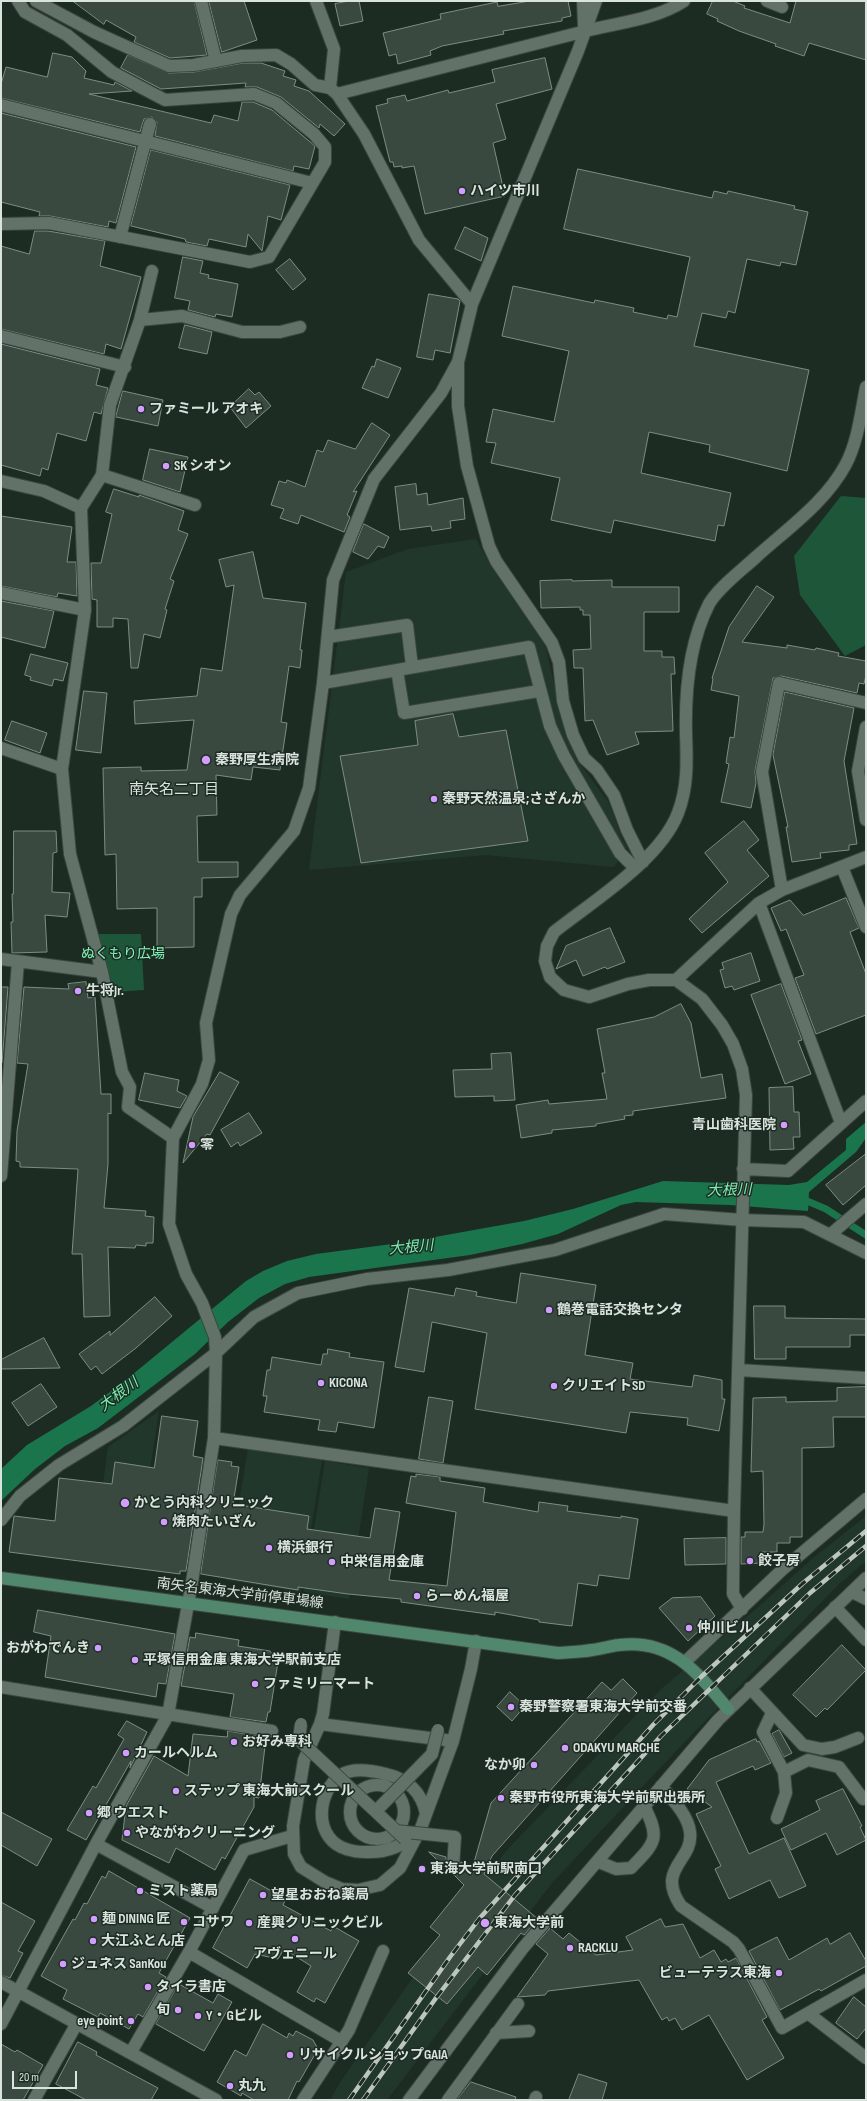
<!DOCTYPE html>
<meta charset="utf-8">
<style>
body{margin:0}
#map{position:relative;width:867px;height:2101px;overflow:hidden;background:#1d2c23;font-family:"Sofia Sans Condensed",sans-serif}
canvas{display:block}
.frame{position:absolute;inset:0;border:2px solid #dae3dd;pointer-events:none}
.scale{position:absolute;left:12px;top:2071px;width:65px;height:18px;box-sizing:border-box;border:2px solid #dae3dd;border-top:0;padding-left:5px;font-size:12px;line-height:14px;white-space:nowrap;color:#dae3dd;-webkit-text-stroke:3px #1d2c23;paint-order:stroke}
</style>
<div id="map">
<canvas width="867" height="2101"></canvas>
<div class="frame"></div>
<div class="scale">20 m</div>
</div>
<script>
const g = document.querySelector('canvas').getContext('2d');
g.lineJoin = 'round';
function fillPath(path, color) {
  g.fillStyle = color;
  g.fill(path, 'evenodd');
}
function stroke(path, color, width, dash) {
  g.strokeStyle = color;
  g.lineWidth = width;
  g.lineCap = dash ? 'butt' : 'round';
  g.setLineDash(dash || []);
  g.stroke(path);
}
function write(font, color, halo, rows, align = 'center') {
  g.font = font + ' "Sofia Sans Condensed","Noto Sans JP",sans-serif';
  g.lineWidth = 3;
  g.setLineDash([]);
  g.textBaseline = 'middle';
  g.strokeStyle = halo;
  g.fillStyle = color;
  for (const [text, x, y, turn = 0] of rows) {
    g.save();
    g.translate(x, y);
    g.rotate((+turn || 0) * Math.PI / 180);
    g.textAlign = isNaN(turn) ? turn : align;
    if (halo) g.strokeText(text, 0, 0);
    g.fillText(text, 0, 0);
    g.restore();
  }
}
fillPath(new Path2D(`
 M476,539L489,563L545,645L563,723L577,760L609,803L622,838L627,847L614,867L486,855L309,870L346,572L408,549Z
 M159,1411L135,1568L118,1567L98,1523L108,1447Z
 M248,1449L322,1460L301,1592L226,1580Z
 M325,1461L369,1468L349,1599L304,1592Z
 M866,1516V1561L838,1585L678,1749L552,1883L387,2100H330L341,2081L418,1970L506,1851L661,1689L756,1609L813,1558Z`), '#22372b');
fillPath(new Path2D(`
 M841,496L866,498V645L845,656L800,595L794,556Z
 M98,934H141L144,990L113,992Z`), '#1e563a');
fillPath(new Path2D(`
 M866,1122V1138L856,1152L809,1192L808,1211L730,1205L636,1202L621,1205L558,1234L522,1244L470,1255L309,1277L285,1284L259,1298L228,1322L195,1354L98,1428L65,1446L35,1469L1,1501V1469L27,1445L91,1406L121,1384L246,1281L263,1271L287,1261L316,1254L407,1242L524,1221L573,1209L663,1181L789,1185L807,1182L846,1150V1139Z`), '#1a754c');
stroke(new Path2D(`
 M800,1198L826,1209L866,1235`), '#1a754c', 7);
const building = new Path2D(`
 M73,1H194L207,55L170,58L134,42L136,37L106,20L104,24Z
 M209,1H244L257,40L222,52Z
 M349,1H359L363,21L340,26L335,4Z
 M530,1H568L571,16L562,18V21L503,31L504,34L442,46L430,51L431,55L398,64L396,54L389,56L383,33L441,19L440,14L497,2L498,6Z
 M713,1H733L745,6L744,8L790,23L796,1H866V60L809,43L804,56L775,46L776,44L739,31L717,21L718,19L707,14Z
 M53,53L72,57L86,71L84,78L114,85L115,82L132,91L89,94L211,123L214,115L238,121L242,102H253L272,110L315,146L309,169L294,166L293,171L155,136L157,122L152,117L144,119L140,132L1,98V84L6,67L47,77Z
 M128,55L169,73L194,72L243,63H261L285,71L283,76L296,80L294,86L309,91L345,124L334,136L320,124L319,128L281,97L257,87H245L246,83L161,89L121,68Z
 M545,58L552,89L496,104L506,139L493,143L505,196L425,214L414,166L402,168V166L394,167L393,162H390L376,106L388,103L387,99L405,95L407,101L448,90L449,93L495,82L492,70Z
 M1,113L136,147L116,223L109,221L108,227L50,216H39L40,212L1,202Z
 M151,150L290,185L281,220L268,216L262,251L248,234L246,247L209,239L207,246L186,242L185,239L131,226Z
 M578,169L712,198L714,191L727,194L728,191L795,206L794,209L808,212L796,265L781,262L780,266L747,259L735,313L728,311L726,318L702,313L694,346L809,370L787,471L709,452L710,445L649,432L641,473L731,493L724,526L718,525L715,541L614,520L611,533L551,520L560,478L491,463L496,443L486,442L493,409L554,422L569,351L502,336L513,286L594,303L595,300L634,308L633,312L667,319L668,315L677,317L690,257L564,229Z
 M465,227L488,238L481,261L455,249Z
 M35,231H48L105,241L100,266L141,277L121,349L106,344L104,354L1,329V246L29,254Z
 M183,257L203,261L200,273L209,275L208,278L238,284L232,317L216,314L215,317L188,310L190,301L175,298Z
 M290,259L306,279L293,290L276,270Z
 M429,294L458,299L460,301L450,353L435,350L433,360L417,357Z
 M185,325L212,332L207,354L179,348Z
 M1,344L100,369L96,385L108,388L101,414L94,412L86,441L57,433L48,470L42,468L40,476L1,465Z
 M377,359L401,368L388,398L362,388L372,366L374,367Z
 M249,389L255,395L259,392L271,406L246,428L230,407Z
 M123,391L163,400L158,426L116,417Z
 M372,423L390,435L353,492L357,491L347,515L350,517L344,532L301,515L298,524L280,518L284,509L271,505L279,481L286,483L287,480L305,487L317,450L323,452L328,440L355,449Z
 M150,449L188,457L180,492L143,480Z
 M416,484L417,495L427,493L428,505L463,498L465,519L450,521L451,528L432,531L431,526L400,530L395,487Z
 M114,489L139,497V495L184,511L178,530L188,534L170,579L174,581L165,609L167,610L160,638L144,634L138,668H131L128,619L113,618V627H97V600L92,599L91,563H101L112,514L106,512Z
 M1,516L72,527L67,562H76L77,596L58,593L57,597L1,586Z
 M364,524L389,537L384,548L378,546L368,559L353,552Z
 M253,552L263,598L306,603L300,650H302L300,668L289,666L281,722L287,723L280,770L253,767L251,780L216,775L217,815L197,816L198,862H238V877L202,878V897H194V947L157,948V908L117,909L116,854L105,855L103,768L141,767V771L187,770L194,720L135,724L134,701L197,696L201,668L222,671L234,585L226,587L219,560Z
 M572,580V581L612,580V587H679V612H644V651H662V657H674L675,674H671L673,731L635,732L639,744L607,755L593,720L585,721L583,668H574L573,650L591,649L590,615H583V610H580V607L541,608L540,581Z
 M757,586L774,597L742,642L787,648V645L815,650L816,648L839,653L838,656L866,661V675L864,684L859,683L857,693L781,676L773,678L755,771L756,783L751,808L721,802L729,764L726,763L730,737L734,738L739,696L711,690L713,679L712,678L729,627Z
 M1,601L54,611L45,648L1,637Z
 M31,654L68,663L63,681L54,679L52,686L30,680L31,677L25,675Z
 M84,691L107,693L101,753L76,750Z
 M785,692L854,708L844,761L857,844L849,845V850L820,853L821,858L792,862L786,827H788L773,755Z
 M453,714L459,737L506,730L528,841L361,863L340,756L418,745L415,721Z
 M12,721L47,733L40,753L5,740Z
 M744,821L759,840L747,850L769,876L702,933L689,919L728,882L705,853Z
 M14,831H56L57,852L53,853L52,892L70,893L67,917L45,915L47,952L12,953L11,922H13L12,894H13Z
 M846,898L859,928L850,932L866,974V1015L816,1034L795,978L804,975L786,929L781,931L771,908L790,900L803,915Z
 M610,928L625,962L607,969L605,967L583,976L576,960L556,969L566,946Z
 M751,953L760,981L734,990L732,986L725,988L720,970L724,969L722,963Z
 M86,982L88,998L95,997L101,1094H111V1114L108,1113V1164L104,1208L146,1211L145,1216L154,1217L153,1243H146V1246L136,1245L135,1248L108,1247L110,1316L84,1317L82,1254H72L78,1169L20,1167V1162L16,1161L17,1131L28,1064L17,1063L24,987L69,989L68,984Z
 M781,984L802,1040L798,1041L811,1074L785,1084L751,995Z
 M1,987H8L2,1063H1Z
 M681,1004L691,1023L701,1078L722,1074L726,1098L633,1111V1115L624,1116L625,1119L596,1124V1126L552,1130V1133L521,1138L516,1105L548,1100L549,1104L607,1099L602,1073H605L597,1029L654,1017Z
 M511,1053L515,1100L494,1101V1096L455,1097L453,1070L492,1069L491,1054Z
 M220,1072L239,1082L210,1135L207,1134L183,1163L193,1117Z
 M145,1073L179,1080L177,1091L187,1096L180,1108L139,1100Z
 M793,1087L794,1112H799L800,1137H793L794,1149L770,1150L769,1088Z
 M249,1113L262,1133L240,1146L238,1142L231,1147L221,1130Z
 M866,1154V1185L843,1205L826,1185Z
 M521,1273L596,1285L585,1355L633,1363L630,1379L692,1387L694,1375L722,1380V1399H725L719,1431L687,1425L688,1418L630,1412L626,1433L475,1409L487,1333L432,1322L424,1372L395,1367L409,1288L454,1296L456,1288L477,1292L476,1296L516,1303Z
 M155,1297L172,1316L136,1348L102,1374L96,1366L91,1370L79,1354L110,1331V1335Z
 M754,1306H785V1318L866,1319V1335H850V1347H786V1359H755Z
 M44,1338L60,1368L1,1369V1360Z
 M328,1349L350,1353L349,1357L384,1362L374,1428L338,1422L336,1432L318,1430L320,1420L264,1412L267,1396H263L267,1370H270L272,1357L321,1365L323,1354H327Z
 M41,1384L57,1407L28,1426L12,1403Z
 M866,1387V1417H833L834,1447L802,1448V1537H790V1543H777V1552H762V1563L741,1564V1537H745V1532H763L764,1524L763,1471L751,1472L753,1398L786,1397V1402L837,1401V1388Z
 M429,1397L453,1401L443,1463L419,1459Z
 M162,1416L198,1421L193,1456L203,1458L186,1571H180V1574L9,1552L14,1516L55,1521L59,1478L112,1484L115,1462L154,1468Z
 M218,1460L232,1462L231,1466L239,1467L233,1504L309,1516L307,1529L370,1538L375,1508L400,1512L389,1580L447,1586L456,1512L406,1503L411,1476L416,1477V1474L440,1477V1481L485,1488L483,1502L538,1512L539,1502L568,1506L567,1511L621,1518V1516L638,1519L629,1579L599,1575L597,1586L578,1583L572,1626L539,1622V1620L495,1612V1615L401,1602V1599L348,1594L298,1587V1590L201,1574Z
 M726,1538V1564L685,1565L684,1539Z
 M701,1597L715,1616L688,1641L659,1608L672,1598Z
 M38,1610L175,1634L166,1684L158,1683L156,1697L45,1677L51,1636L34,1632Z
 M196,1633L239,1640L238,1646L270,1651L278,1662L270,1712H268L266,1722L230,1717L234,1694L181,1686L190,1637L195,1638Z
 M842,1645L866,1670L827,1710L825,1708L816,1717L793,1695Z
 M623,1679L637,1693L492,1856L484,1874L538,1919L524,1935L521,1933L487,1975L478,1967L447,2004L408,1973L440,1935L430,1927L464,1885L453,1874L459,1871L461,1862L473,1866L491,1803L602,1682L611,1690Z
 M510,1692L525,1706L512,1721L497,1707Z
 M127,1721L147,1732L130,1768L131,1761L86,1840L67,1830L93,1786L96,1788L124,1739L118,1735Z
 M779,1730L792,1753L784,1757L772,1734Z
 M228,1731L263,1737L262,1745L265,1746L259,1798L254,1797V1807L225,1859L222,1857L215,1870L176,1848L169,1863L122,1840L126,1806L154,1756L188,1776L193,1734L227,1737Z
 M756,1739L757,1742L759,1741L771,1763L755,1770L753,1766L716,1782L749,1854L784,1838L806,1886L779,1898L770,1880L729,1899L715,1869L721,1866L696,1814L712,1807L687,1789L709,1760Z
 M843,1789L862,1826L860,1827L866,1840L837,1855L826,1833L791,1850L781,1829L820,1810L816,1801Z
 M1,1812L52,1839L37,1866L1,1845Z
 M429,1852L446,1857V1868Z
 M109,1871L190,1918L159,1973L166,1977L143,2017L138,2014L129,2029L100,2013L98,2017L63,1999L67,1990L41,1976L73,1919L75,1920L84,1903L87,1904L102,1876L105,1878Z
 M250,1879L286,1899L283,1905L331,1931L333,1926L359,1941L325,2003L316,1998L314,2002L297,1992L311,1966L284,1949L278,1959L255,1954L247,1968L213,1948Z
 M1,1902L35,1921L18,1951L23,1953L10,1978L1,1975Z
 M661,1919L665,1927L683,1924L700,1958L714,1950L721,1962L726,1959L728,1962L736,1958L767,2017L762,2020L784,2058L747,2080L709,2015L682,2030L675,2018L669,2021L667,2017L662,2020L639,1980L548,1991L545,1995L517,1997L548,1954L536,1944L550,1928L563,1939L569,1933L596,1955L633,1950L626,1937Z
 M850,1933L866,1961V1966L821,1991L819,1989L780,2010L749,1951L777,1937L789,1960L827,1938L830,1944Z
 M179,1984L213,2003L218,1994L232,2002L204,2051L156,2024Z
 M854,1997L866,2007V2028L857,2039L836,2023Z
 M263,2024L287,2038L289,2033L293,2036L296,2031L313,2040L318,2049L299,2082L297,2081L288,2100H254L242,2093L241,2096L217,2082L235,2050L246,2056Z
 M78,2042L97,2052L96,2055L158,2088L151,2100H86L56,2084Z
 M1,2044L15,2052L17,2050L43,2065L23,2100H1Z
 M579,2074L607,2083L602,2100H569Z
 M471,2082L516,2097L515,2100H457Z`);
fillPath(building, '#3a4940');
stroke(building, '#7d8d83', 1);
const lane = new Path2D(`
 M201,1L216,61
 M767,1L782,7
 M328,637L407,625L412,666
 M397,670L404,713L539,691
 M323,683L529,647L550,726L564,756L620,853L635,868
 M866,727L858,771L866,820
 M842,867L866,927
 M782,890L762,772L779,683L866,703
 M759,903L841,1123
 M676,980L759,903L782,890L866,857
 M852,1592L866,1599
 M835,1607L866,1640
 M750,1688L803,1745L822,1749L835,1747L858,1738
 M772,1713L763,1732L784,1772L786,1793L777,1818
 M784,1772L808,1760L839,1767L863,1799
 M599,1862L616,1869L631,1868C655,1843 661,1839 644,1806
 M496,2033L529,2031`);
const street = new Path2D(`
 M36,1L94,32L169,66L194,65L242,56L276,55L291,64L315,85L330,88L337,94L364,134L419,240L472,304
 M316,1L334,49L330,88
 M583,1L584,26
 M596,1L578,51L472,304L458,362V406L467,466L489,546L496,561L552,643L559,662L563,701L573,735L584,758L597,770L614,795L627,830L643,862
 M337,94C417,74 498,53 578,33C613,23 653,21 684,1
 M1,105L312,183
 M1,224L49,223L250,262L269,257L325,162V147L314,134L276,103L254,94L165,100L112,72L67,35L25,12L18,1
 M120,237L150,124
 M140,320L152,271
 M1,336L125,367
 M102,475L195,505
 M1,481L44,491L81,508
 M1,593L85,610
 M1,748L62,769
 M1,959L102,972
 M173,1138L128,1107L130,1087L122,1072L102,972L70,854L62,769L85,610L81,508L102,475L110,405L140,320L182,316L242,332H280L300,327
 M743,1169L788,1171L866,1101
 M1,1176L18,962
 M831,1234L866,1204
 M739,1370L866,1378
 M214,1438L734,1511
 M1,1520L20,1496L59,1465L123,1426L216,1353L254,1317L298,1293L367,1279L448,1270L555,1250L664,1214L742,1220L804,1222L866,1253
 M742,1609L733,1594L734,1511L746,1095L742,1069L733,1044L722,1025L702,999L676,980H649L628,984L589,997L564,990L550,977L545,961L547,946L554,932C593,901 660,860 678,813C688,787 687,761 686,734C685,692 689,643 709,604C718,588 742,570 756,557C787,529 826,502 846,464C858,441 861,412 866,387
 M335,1622L323,1714L320,1724L304,1760L293,1826L294,1854L301,1867L325,1882L342,1889L358,1890L380,1885L400,1868L421,1828L453,1741L471,1669L476,1641
 M685,1662L783,1569L866,1499
 M1,1687L272,1731
 M320,1724L453,1741
 M350 1812a27 27 0 1 1 54 0a27 27 0 1 1-54 0Z
 M661,1786C672,1799 688,1815 690,1832C694,1861 655,1868 681,1906L733,1942L739,1949L782,2028L866,1980
 M414,1835C402,1846 387,1852 370,1852C360,1852 351,1852 341,1847C313,1833 318,1791 341,1775C353,1767 374,1771 386,1774C408,1779 422,1793 426,1814
 M96,1844L213,1908
 M453,1867L454,1852
 M189,1952L341,2041
 M1,1982L216,2100
 M809,2014L866,2058
 M1,2024L96,1844L168,1715L192,1582L214,1438L216,1353L215,1337L202,1303L186,1274L169,1224L173,1138L202,1084L209,1060L206,1023L231,914L240,895L294,831L309,788L323,683L333,580L374,479L441,393L458,362
 M131,2052L189,1952L244,1850L292,1836
 M34,2100L76,2025
 M303,2100L349,2030L383,1951
 M409,2100L523,1948L718,1720L866,1578
 M448,2100L518,2004
 M535,2100L536,2097`);
const secondary = new Path2D(`
 M1,1578L558,1653C569,1652 581,1652 592,1650C601,1649 610,1646 619,1645C671,1638 698,1673 728,1709`);
stroke(lane, '#3a463e', 14);
stroke(street, '#3a463e', 14);
stroke(secondary, '#3a463e', 14);
stroke(lane, '#627268', 12);
stroke(street, '#627268', 12);
stroke(secondary, '#51876d', 12);
const rail = new Path2D(`
 M349,2100L450,1957L479,1919L653,1725L701,1677L802,1584L866,1531
 M363,2100L436,1998L515,1895L661,1736L810,1593L866,1546`);
stroke(rail, '#bcc6bf', 4.5);
stroke(rail, '#1d2c23', 3, [9]);
const streetBridge = new Path2D(`
 M301,1724L299,1740L405,1839
 M376,1811L432,1754L438,1730
 M396,1831L455,1837L454,1852`);
stroke(streetBridge, '#3a463e', 14, []);
stroke(streetBridge, '#627268', 12);
for (const [x, y, r, color] of [
 [462,191,4,"#d29dfd"],
 [141,409,4,"#d29dfd"],
 [166,466,4,"#d29dfd"],
 [206,760,5,"#d29dfd"],
 [434,799,4,"#d29dfd"],
 [78,991,4,"#d29dfd"],
 [784,1125,4,"#d29dfd"],
 [192,1145,4,"#d29dfd"],
 [549,1310,4,"#d29dfd"],
 [321,1383,4,"#d29dfd"],
 [554,1386,4,"#d29dfd"],
 [125,1503,5,"#d29dfd"],
 [164,1522,4,"#d29dfd"],
 [269,1548,4,"#d29dfd"],
 [750,1561,4,"#d29dfd"],
 [332,1562,4,"#d29dfd"],
 [417,1596,4,"#d29dfd"],
 [689,1628,4,"#d29dfd"],
 [98,1648,4,"#d29dfd"],
 [135,1660,4,"#d29dfd"],
 [255,1684,4,"#d29dfd"],
 [511,1707,4,"#d29dfd"],
 [234,1742,4,"#d29dfd"],
 [565,1748,4,"#d29dfd"],
 [126,1753,4,"#d29dfd"],
 [534,1765,4,"#d29dfd"],
 [176,1791,4,"#d29dfd"],
 [501,1798,4,"#d29dfd"],
 [89,1813,4,"#d29dfd"],
 [127,1833,4,"#d29dfd"],
 [422,1869,4,"#d29dfd"],
 [140,1891,4,"#d29dfd"],
 [263,1895,4,"#d29dfd"],
 [94,1919,4,"#d29dfd"],
 [184,1922,4,"#d29dfd"],
 [249,1923,4,"#d29dfd"],
 [485,1923,5,"#d29dfd"],
 [295,1939,4,"#d29dfd"],
 [93,1941,4,"#d29dfd"],
 [570,1948,4,"#d29dfd"],
 [63,1964,4,"#d29dfd"],
 [779,1973,4,"#d29dfd"],
 [148,1987,4,"#d29dfd"],
 [178,2010,4,"#d29dfd"],
 [198,2016,4,"#d29dfd"],
 [131,2021,4,"#d29dfd"],
 [290,2055,4,"#d29dfd"],
 [230,2086,4,"#d29dfd"]
]) {
  const dot = new Path2D();
  dot.arc(x, y, r, 0, 2 * Math.PI);
  g.fillStyle = color;
  g.fill(dot);
  stroke(dot, '#1d2c23', 1.5);
}
write('bold 14px', '#dae3dd', '#1d2c23', [
 ["ハイツ市川",470,191],
 ["ファミール アオキ",149,409],
 ["SK シオン",174,466],
 ["秦野厚生病院",215,760],
 ["秦野天然温泉;さざんか",442,799],
 ["牛将Jr.",86,991],
 ["青山歯科医院",776,1125,"right"],
 ["零",200,1145],
 ["鶴巻電話交換センタ",557,1310],
 ["KICONA",329,1383],
 ["クリエイトSD",562,1386],
 ["かとう内科クリニック",134,1503],
 ["焼肉たいざん",172,1522],
 ["横浜銀行",277,1548],
 ["餃子房",758,1561],
 ["中栄信用金庫",340,1562],
 ["らーめん福屋",425,1596],
 ["仲川ビル",697,1628],
 ["おがわでんき",90,1648,"right"],
 ["平塚信用金庫 東海大学駅前支店",143,1660],
 ["ファミリーマート",263,1684],
 ["秦野警察署東海大学前交番",519,1707],
 ["お好み専科",242,1742],
 ["ODAKYU MARCHE",573,1748],
 ["カールヘルム",134,1753],
 ["なか卯",526,1765,"right"],
 ["ステップ 東海大前スクール",184,1791],
 ["秦野市役所東海大学前駅出張所",509,1798],
 ["郷 ウエスト",97,1813],
 ["やながわクリーニング",135,1833],
 ["東海大学前駅南口",430,1869],
 ["ミスト薬局",148,1891],
 ["望星おおね薬局",271,1895],
 ["麺 DINING 匠",102,1919],
 ["コサワ",192,1922],
 ["産興クリニックビル",257,1923],
 ["東海大学前",494,1923],
 ["大江ふとん店",101,1941],
 ["RACKLU",578,1948],
 ["アヴェニール",295,1954,"center"],
 ["ジュネス SanKou",71,1964],
 ["ビューテラス東海",771,1973,"right"],
 ["タイラ書店",156,1987],
 ["旬",170,2010,"right"],
 ["Y・Gビル",206,2016],
 ["eye point",123,2021,"right"],
 ["リサイクルショップGAIA",298,2055],
 ["丸九",238,2086]
], 'left');
write('14px', '#83f5b8', '#1d2c23', [
 ["ぬくもり広場",123,954]
]);
write('14px', '#dae3dd', '#1d2c23', [
 ["南矢名東海大学前停車場線",240,1594,7]
]);
write('15px', '#dae3dd', '#1d2c23', [
 ["南矢名二丁目",174,790]
]);
write('italic 15px', '#7becb0', '#1d2c23', [
 ["大根川",729,1191,-2],
 ["大根川",411,1248,-5],
 ["大根川",119,1395,-37]
]);
</script>
